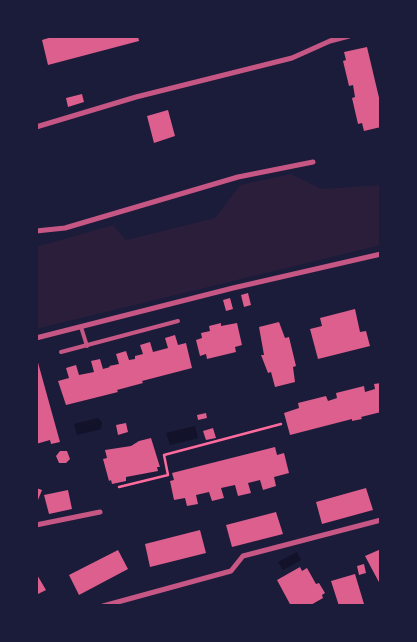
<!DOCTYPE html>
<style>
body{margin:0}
#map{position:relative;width:417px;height:642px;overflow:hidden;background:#1b1b3a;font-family:"Fira Sans Condensed",sans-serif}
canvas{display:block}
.frame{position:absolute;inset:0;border:38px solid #1b1b3a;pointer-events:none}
</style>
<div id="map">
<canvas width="417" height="642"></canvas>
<div class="frame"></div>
</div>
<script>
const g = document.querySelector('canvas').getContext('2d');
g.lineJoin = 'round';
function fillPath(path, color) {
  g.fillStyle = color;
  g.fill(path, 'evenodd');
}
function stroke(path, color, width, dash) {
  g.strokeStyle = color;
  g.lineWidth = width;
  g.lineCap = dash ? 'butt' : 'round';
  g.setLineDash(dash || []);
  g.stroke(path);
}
fillPath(new Path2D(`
 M291,174L322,189L381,185V245L36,329V247L113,225L126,240L215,218L240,185Z`), '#2a1e3b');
fillPath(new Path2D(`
 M98,418L102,422L101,429L77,435L74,424Z
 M195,426L198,438L170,445L166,433Z
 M297,552L301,560L283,570L278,562Z`), '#12122b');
fillPath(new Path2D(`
 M55,36H138L139,41L48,65L42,40Z
 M367,47L381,106V127L364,131L362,123L358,124L352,98L355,97L353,85L349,86L343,61L346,60L344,52Z
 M82,94L84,102L68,107L66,98Z
 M168,110L175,136L154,143L147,116Z
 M248,293L251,305L244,307L241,295Z
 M230,298L233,309L226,311L223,300Z
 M355,309L360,332L366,331L370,346L318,359L310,329L322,326L320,318Z
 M279,322L285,338L289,337L296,366L293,367L295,382L275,387L271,372L268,373L261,355H264L259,327Z
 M221,323V326L237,323L242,345L235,347L236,352L207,359L206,354L200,356L196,340L202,338L201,333L210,331L209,326Z
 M175,335L178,345L186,343L192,368L142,381L143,383L117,390L118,392L66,405L58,381L69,378L66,368L76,365L79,375L94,372L91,361L100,359L103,369L110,367L109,366L119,364L116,354L126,351L129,360L135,359V356L143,354L140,345L150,342L153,352L168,348L165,338Z
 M37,359L60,442L51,444L50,440L36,444Z
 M381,383V412L361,417L362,419L352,421V419L290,435L284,413L299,408L298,403L326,396L328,401L337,398L336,393L364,386L365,392L375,389L374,384Z
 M206,413L207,418L198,420L197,415Z
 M126,423L128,432L118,435L116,425Z
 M213,428L216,438L206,440L203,431Z
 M151,438L160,467H157L158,471L126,477V481L112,484L111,480L109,481L103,459L107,458L105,450L131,446L139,441Z
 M275,447L277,455L284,453L289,473L274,477L276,486L263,490L260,480L248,483L251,493L238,496L235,485L221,488L224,498L212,501L209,492L196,495L198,504L187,506L185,498L174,500L170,481L174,480L172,473Z
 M60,451H67L70,459L66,463H59L56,456Z
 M36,488L42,490L36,505Z
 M366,488L373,510L322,524L316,502Z
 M68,490L72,509L49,514L44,495Z
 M276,512L283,534L232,547L226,525Z
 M200,530L206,553L150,567L145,544Z
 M381,549V586L365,556Z
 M118,550L128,569L79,595L69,575Z
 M364,564L366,573L359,575L357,566Z
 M300,567L302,571L307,568L316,584L319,583L325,593L322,595L323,598L309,606H291L277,580Z
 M36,573L46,590L36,595Z
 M355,574L364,604L339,606L331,581Z`), '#dd5f8e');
stroke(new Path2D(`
 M119,487L168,475L164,455L281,424`), '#ff6b9d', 2.5);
stroke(new Path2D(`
 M81,327L87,346
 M61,352L178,321`), '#c65784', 4);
stroke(new Path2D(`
 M36,127L136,97L292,58L330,41L349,36
 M36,231L65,228L238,177L313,162
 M36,338L233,288L381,254
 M36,525L100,512
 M103,606L231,571L243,556L381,520`), '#c65784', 5);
</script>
